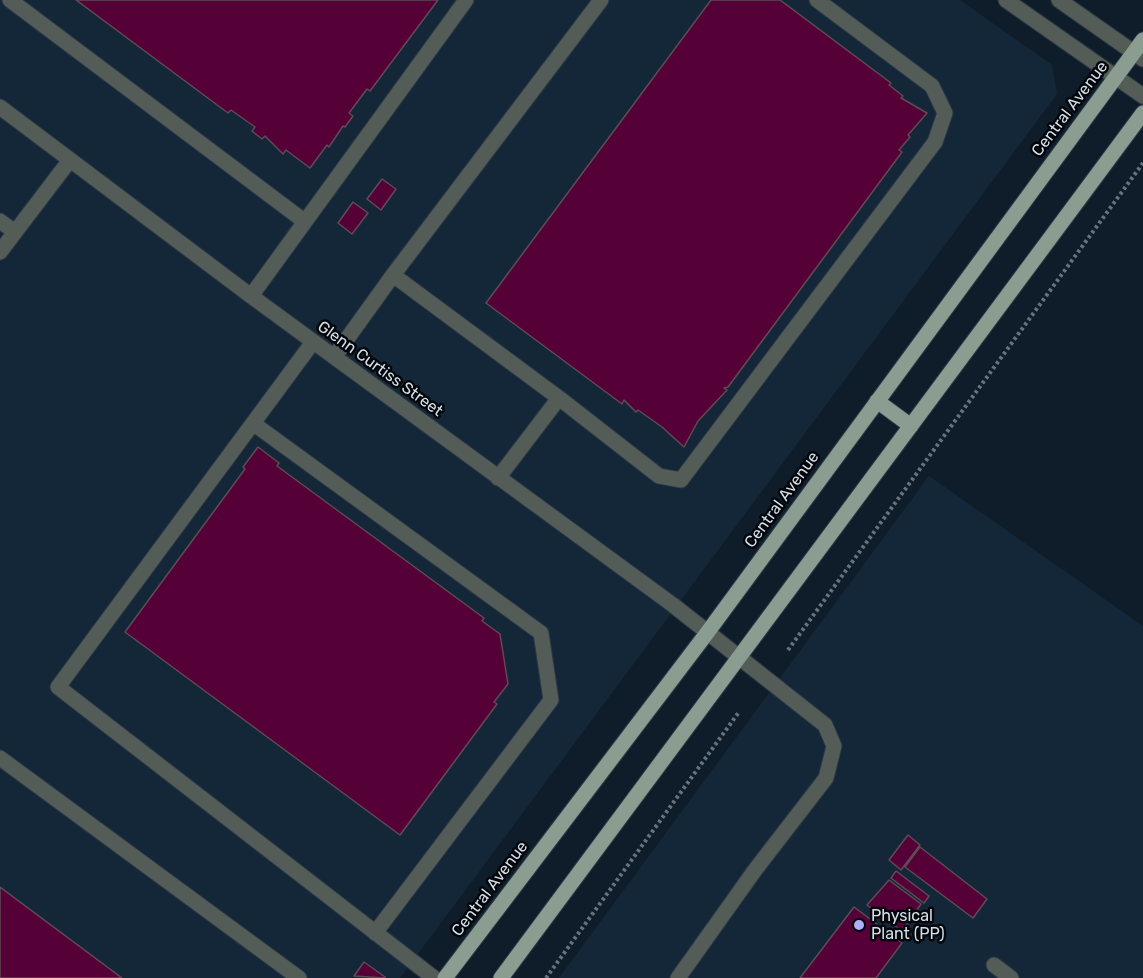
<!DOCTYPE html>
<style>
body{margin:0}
canvas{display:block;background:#0f1d2a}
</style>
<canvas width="1143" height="978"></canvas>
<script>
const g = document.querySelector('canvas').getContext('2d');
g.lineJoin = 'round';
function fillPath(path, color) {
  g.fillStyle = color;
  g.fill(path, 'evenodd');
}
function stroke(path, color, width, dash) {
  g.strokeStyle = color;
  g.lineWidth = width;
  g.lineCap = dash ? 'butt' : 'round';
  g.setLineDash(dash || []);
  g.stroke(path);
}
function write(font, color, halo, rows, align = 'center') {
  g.font = font + ' Rubik,sans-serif';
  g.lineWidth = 5;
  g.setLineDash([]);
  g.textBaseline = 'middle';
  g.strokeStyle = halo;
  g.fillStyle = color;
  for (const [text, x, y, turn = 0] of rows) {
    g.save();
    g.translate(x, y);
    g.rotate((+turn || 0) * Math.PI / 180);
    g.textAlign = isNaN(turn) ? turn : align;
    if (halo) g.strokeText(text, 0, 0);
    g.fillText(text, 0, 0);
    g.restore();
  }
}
fillPath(new Path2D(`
 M0,0H960L1052,65L1057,94L400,978H0Z
 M929,476L1143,626V978H559Z`), '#132739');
const building = new Path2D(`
 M76,0H438L370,91L367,89L349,113L353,116L345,127L343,126L329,147L327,145L310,168L286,150L283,154L265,136L262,139L252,131L255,127L231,110L228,113Z
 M711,0H780L891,83L889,85L903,96L901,98L927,113L908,135L910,137L899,150L902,152L728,387L724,388L727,390L698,421L684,447L662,427L638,410L636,412L624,400L622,404L486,303Z
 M382,179L396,189L381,210L367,199Z
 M353,202L368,213L352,234L338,223Z
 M258,447L279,463L277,466L484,618L482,621L500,634L508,684L494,702L497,704L400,835L125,632L245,469L243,467Z
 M908,835L920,845L901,870L889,860Z
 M920,847L987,899L973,918L905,867Z
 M896,871L929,896L924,903L891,878Z
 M889,880L921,904L902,931L867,905Z
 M0,887L122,978H0Z
 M854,907L902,943L876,978H800Z
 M364,962L385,977V978L354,976Z`);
fillPath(building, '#550037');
stroke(building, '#604a55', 1.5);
const minor = new Path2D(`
 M10,0L304,221
 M1006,0L1143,96
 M1059,0L1143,59
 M0,107L251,296L673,605L825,725L834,746L826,778L755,870L678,978
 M0,221L15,232
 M0,252L70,160
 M393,275L601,0
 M251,296L466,0
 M313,342L58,687L434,978
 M334,357L393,275L559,398L498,478
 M559,398L659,476L681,480L935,142L945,113L932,86L817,0
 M254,424L541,633L551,700L375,933
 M0,758L299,978
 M994,965L1011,978`);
const major = new Path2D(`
 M877,401L911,426
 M445,978L707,633L1143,40
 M501,978L1143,113`);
stroke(minor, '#2b3845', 17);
stroke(major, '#2b3845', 17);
stroke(new Path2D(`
 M788,650L1143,163
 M546,978L739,712`), '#66727d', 4, [3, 3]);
stroke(minor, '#535c56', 15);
stroke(major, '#8b9d91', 15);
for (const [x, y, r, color] of [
 [859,925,6,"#afaefa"]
]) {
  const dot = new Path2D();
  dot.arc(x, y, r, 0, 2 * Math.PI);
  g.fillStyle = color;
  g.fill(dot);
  stroke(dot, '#03070c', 2);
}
write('16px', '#d6dfe8', '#03070c', [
 ["Central Avenue",1070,109,-53],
 ["Glenn Curtiss Street",380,369,36],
 ["Central Avenue",782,500,-54],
 ["Central Avenue",490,889,-53]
]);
write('16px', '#d6dfe8', '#03070c', [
 ["Physical",871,916],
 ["Plant (PP)",871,934]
], 'left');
</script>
